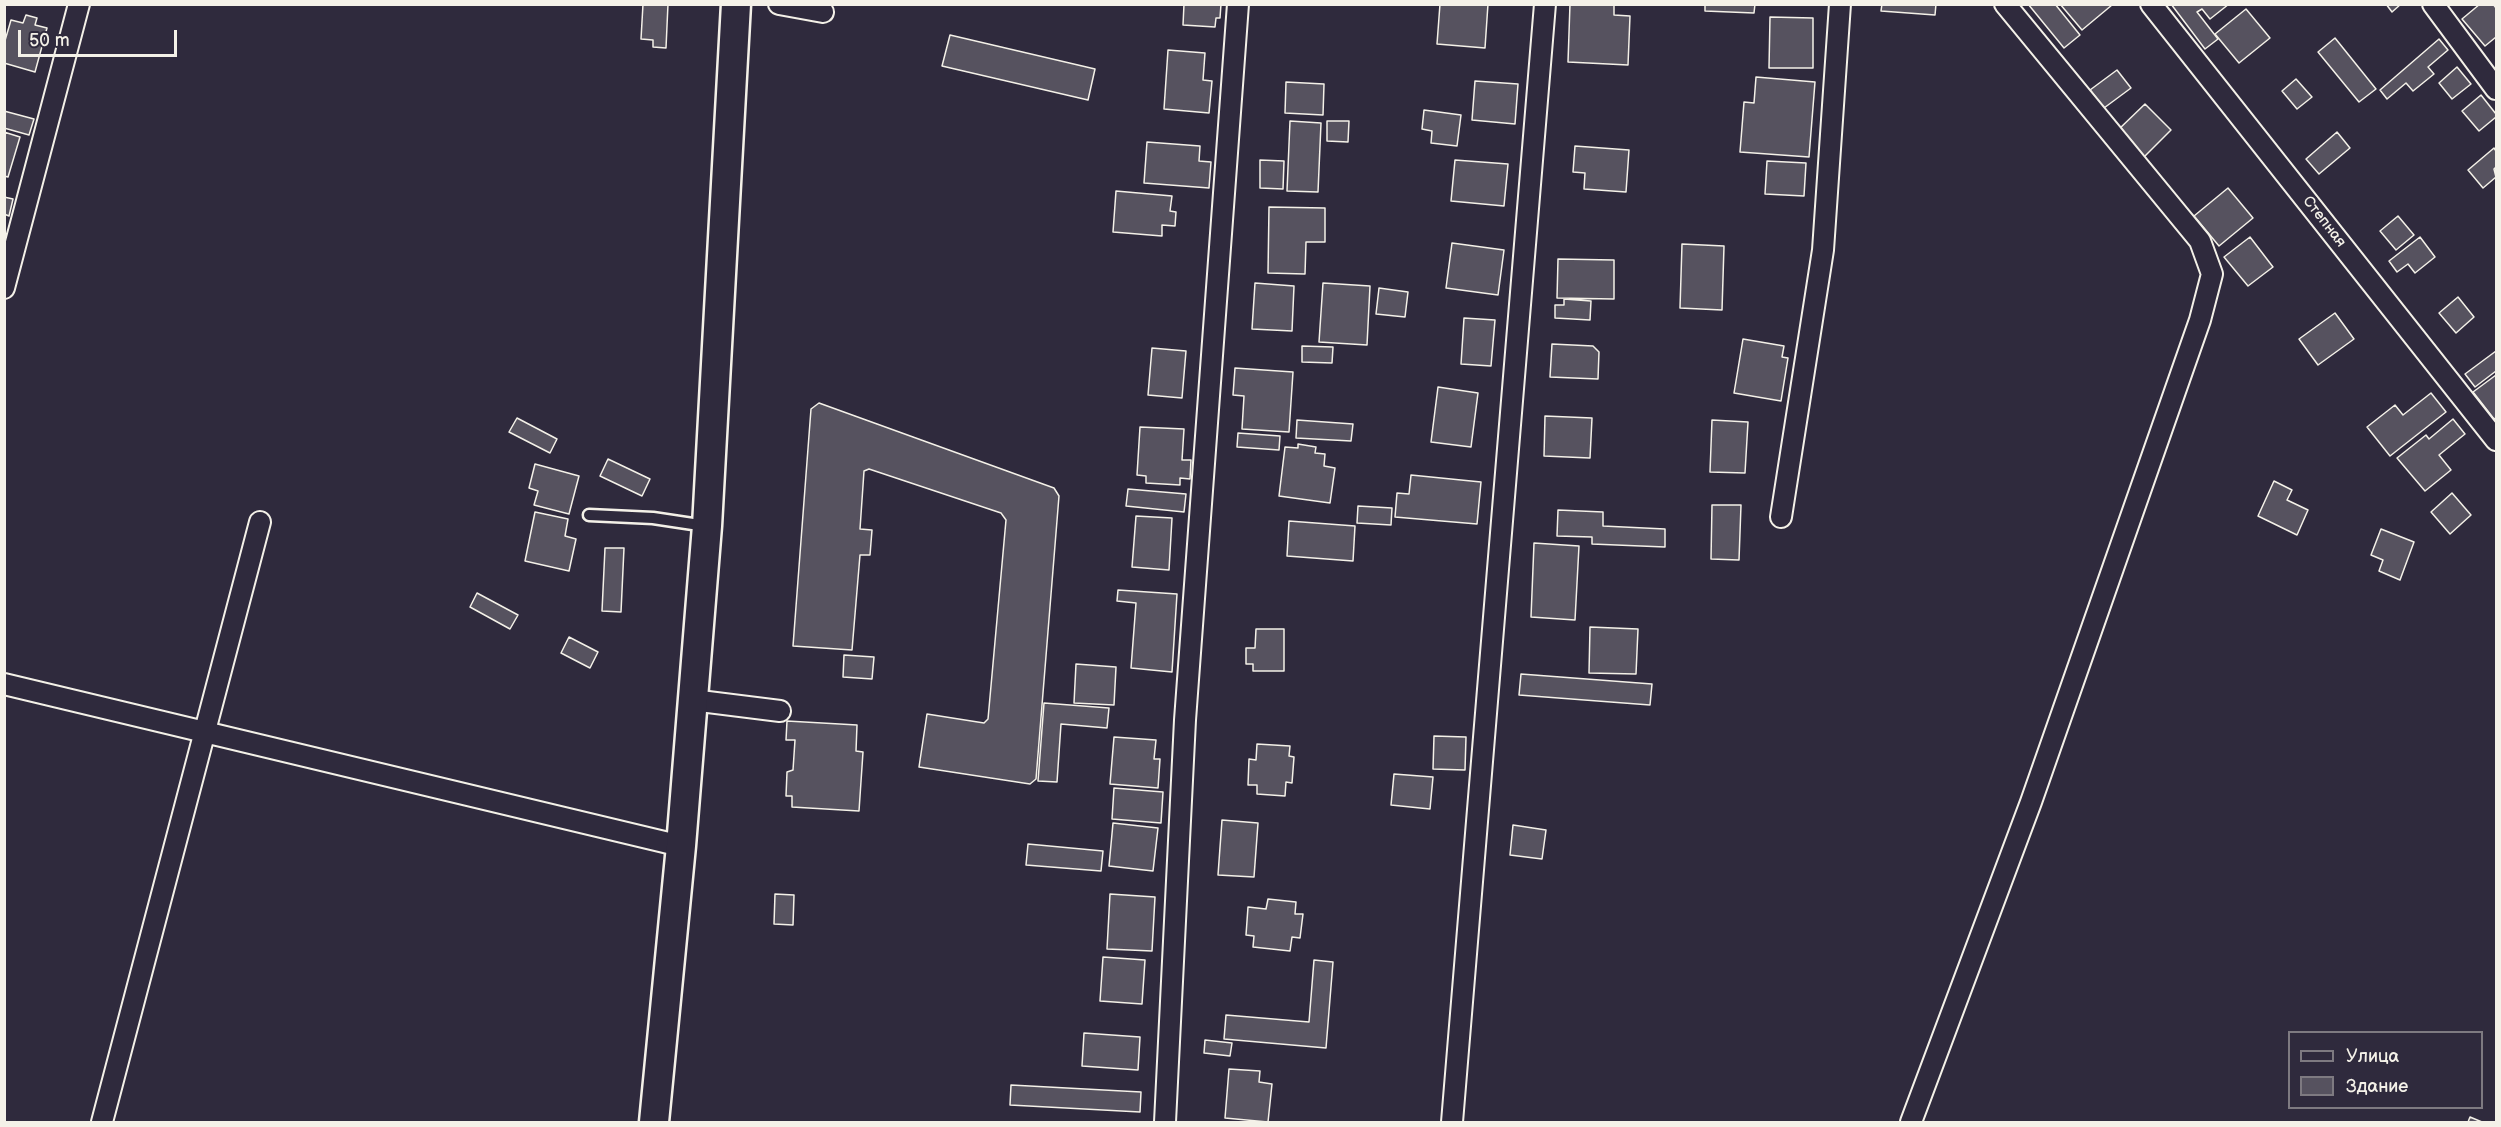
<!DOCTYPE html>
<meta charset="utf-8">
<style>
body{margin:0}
#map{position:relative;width:2501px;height:1127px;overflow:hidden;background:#2f2a3d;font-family:"Balsamiq Sans",sans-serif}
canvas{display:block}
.frame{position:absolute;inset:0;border:6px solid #f4f1e8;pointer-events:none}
.legend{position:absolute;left:2288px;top:1031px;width:195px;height:78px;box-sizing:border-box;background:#2f2a3d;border:2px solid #7e7a81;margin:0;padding:8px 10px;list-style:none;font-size:18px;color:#f4f1e8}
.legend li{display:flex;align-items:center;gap:12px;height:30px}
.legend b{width:30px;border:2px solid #7e7a81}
.scale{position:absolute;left:18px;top:30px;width:159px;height:27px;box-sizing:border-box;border:3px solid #f4f1e8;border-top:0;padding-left:8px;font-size:18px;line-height:21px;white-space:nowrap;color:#f4f1e8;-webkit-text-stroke:4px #2f2a3d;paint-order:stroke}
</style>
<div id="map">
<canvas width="2501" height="1127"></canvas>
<div class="frame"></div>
<ul class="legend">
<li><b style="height:8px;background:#2f2a3d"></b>Улица</li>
<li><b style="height:16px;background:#56525f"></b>Здание</li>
</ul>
<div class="scale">50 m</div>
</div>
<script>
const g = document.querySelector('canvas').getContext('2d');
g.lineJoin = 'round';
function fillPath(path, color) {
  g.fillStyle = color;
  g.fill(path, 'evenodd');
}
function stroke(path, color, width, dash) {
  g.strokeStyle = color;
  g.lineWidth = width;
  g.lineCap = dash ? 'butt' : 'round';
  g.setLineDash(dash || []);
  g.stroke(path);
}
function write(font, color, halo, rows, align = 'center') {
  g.font = font + ' "Balsamiq Sans",sans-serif';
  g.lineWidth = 4.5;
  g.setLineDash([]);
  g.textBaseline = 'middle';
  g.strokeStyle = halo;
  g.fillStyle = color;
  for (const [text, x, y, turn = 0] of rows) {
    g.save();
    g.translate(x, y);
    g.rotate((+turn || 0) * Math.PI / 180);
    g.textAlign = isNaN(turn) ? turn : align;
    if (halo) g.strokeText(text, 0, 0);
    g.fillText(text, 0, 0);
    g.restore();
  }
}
const building = new Path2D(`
 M643,4H668L666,48L653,47V40L641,39Z
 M1184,4H1221L1220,18H1216L1215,27L1183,25Z
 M1440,4H1488L1485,48L1437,44Z
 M1570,4H1614V15L1630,16L1628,65L1568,62Z
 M1705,4H1755L1754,13L1705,11Z
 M1882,4H1936L1935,15L1881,11Z
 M2028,4H2055L2080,35L2064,48Z
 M2060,4H2112V5L2082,30Z
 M2171,4H2229L2210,19L2202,9L2197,12L2218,39L2205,49Z
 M2386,4H2401L2392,12Z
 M2480,4H2493L2496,8V37L2485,46L2462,19Z
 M2246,9L2270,38L2239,63L2215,34Z
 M26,15L37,18L35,25L47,28L35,72L4,63V44L11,20L23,23Z
 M1770,17L1813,18V68H1769Z
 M950,35L1095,69L1088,100L942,66Z
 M2335,38L2376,89L2359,102L2318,52Z
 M2439,39L2448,50L2428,67L2434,74L2413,91L2406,83L2387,99L2380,90Z
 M1168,50L1205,53L1203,80L1212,81L1209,113L1164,109Z
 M2457,67L2471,84L2452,99L2439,83Z
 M2117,70L2131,88L2104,108L2090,90Z
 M1756,77L1815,82L1809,157L1740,152L1744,102L1754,103Z
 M2296,79L2312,97L2297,109L2282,91Z
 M1475,81L1518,84L1515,124L1472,120Z
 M1286,82L1324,84L1323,115L1285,113Z
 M2481,95L2496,114V117L2479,131L2462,111Z
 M2145,104L2171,130L2144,157L2118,130Z
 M1424,110L1461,115L1457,146L1431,143L1432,131L1422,129Z
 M4,111L34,119L29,135L4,128Z
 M1290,121L1321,123L1318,192L1287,191Z
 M1327,121H1349L1348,142L1327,141Z
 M4,132L20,137L8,177L4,176Z
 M2337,132L2350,148L2319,174L2306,159Z
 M1147,142L1200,146L1199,161L1211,162L1209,188L1144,183Z
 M1575,146L1629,150L1626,192L1584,189L1585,173L1573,172Z
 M2494,148L2496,151V167L2494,169L2496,177L2483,188L2468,170Z
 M1260,160L1284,161L1283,189L1260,188Z
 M1455,160L1508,164L1504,206L1451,201Z
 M1767,161L1806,163L1804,196L1765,194Z
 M2228,188L2253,218L2219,246L2194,216Z
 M1116,191L1172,196L1170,211L1176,212L1175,226L1162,225V236L1113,232Z
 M4,197L13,199L9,216L4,214Z
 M1269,207L1325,208V242H1306L1305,274L1268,273Z
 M2398,216L2414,235L2396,250L2380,231Z
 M2250,237L2273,267L2248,286L2224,257Z
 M2420,237L2435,257L2415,273L2408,264L2397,272L2389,261Z
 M1452,243L1504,250L1498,295L1446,288Z
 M1682,244L1724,246L1722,310L1680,308Z
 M1558,259L1614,260V299L1557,298Z
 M1255,283L1294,286L1292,331L1252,329Z
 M1323,283L1370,286L1367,345L1319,342Z
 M1379,288L1408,292L1405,317L1376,314Z
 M2458,297L2474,317L2456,333L2439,313Z
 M1564,299L1591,301L1590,320L1555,318V305H1564Z
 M2335,313L2354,339L2318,365L2299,339Z
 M1464,318L1495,320L1491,366L1461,364Z
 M1743,339L1784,346L1782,357L1788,358L1781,401L1734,393Z
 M1552,344L1593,346L1599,352L1598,379L1550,377Z
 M1302,346L1333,347L1332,363L1302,362Z
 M1152,348L1186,351L1182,398L1148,395Z
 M2496,351V371L2475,387L2465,374Z
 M1235,368L1293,372L1289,432L1242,429L1244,396L1233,395Z
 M2496,375V418L2494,419L2473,392Z
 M1438,387L1478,393L1471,447L1431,442Z
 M2431,393L2446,412L2390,456L2367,427L2395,405L2403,415Z
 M819,403L1054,488L1059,496L1036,779L1030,784L919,767L927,714L984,723L988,719L1006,520L1001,513L869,469L864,471L860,529L872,530L870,555H860L852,650L793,646L811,409Z
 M1545,416L1592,418L1590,458L1544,456Z
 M517,418L557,439L550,453L509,432Z
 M2453,419L2465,434L2439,455L2451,470L2425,491L2397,458L2426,435L2429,439Z
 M1297,420L1353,424L1351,441L1296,438Z
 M1712,420L1748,422L1745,473L1710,472Z
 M1140,427L1184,429L1182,460H1191L1190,479L1180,478V485L1146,483V476L1137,475Z
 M1238,433L1280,436L1279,450L1237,447Z
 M1298,444L1316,447L1315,453L1325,454L1324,466L1335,468L1330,503L1279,496L1285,447L1298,448Z
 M608,459L650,479L642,496L600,476Z
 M535,464L579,476L569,514L534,505L538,491L529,488Z
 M1411,475L1481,482L1477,524L1395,517L1397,493L1409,494Z
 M2274,481L2292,490L2287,500L2308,510L2297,535L2258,516Z
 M1128,489L1186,494L1184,512L1126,506Z
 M2452,493L2471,515L2450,534L2431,512Z
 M1712,505H1741L1739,560L1711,559Z
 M1358,506L1392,508L1391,525L1357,523Z
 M1558,510L1603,512V526L1665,529V547L1592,544V537L1557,536Z
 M535,512L568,519L565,536L576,539L569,571L525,561Z
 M1136,516L1172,518L1169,570L1132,567Z
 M1289,521L1355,526L1353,561L1287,556Z
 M2381,529L2414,542L2400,580L2379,571L2383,560L2371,555Z
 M1534,543L1579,546L1575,620L1531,617Z
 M605,548H624L621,612L602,611Z
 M1118,590L1177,594L1172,672L1131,668L1136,603L1117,601Z
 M477,593L518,615L510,629L470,607Z
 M1590,627L1638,629L1636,674L1589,673Z
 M1256,629H1284V671H1253V664H1246V648H1255Z
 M569,637L598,652L590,668L561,653Z
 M844,655L874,657L872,679L843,677Z
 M1076,664L1116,667L1114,705L1074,703Z
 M1521,674L1652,684L1650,705L1519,695Z
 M1044,703L1109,708L1107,728L1061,724L1057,782L1038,781Z
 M787,721L857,725L856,751L863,752L859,811L792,807V796H786L787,772L793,770L795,740H786Z
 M1434,736L1466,737L1465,770L1433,769Z
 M1114,737L1156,740L1154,759H1160L1158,788L1110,784Z
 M1257,744L1290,746L1289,756L1294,757L1292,783L1286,782L1285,796L1257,794V785H1248L1249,759L1256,760Z
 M1394,774L1433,777L1430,809L1391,805Z
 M1114,788L1163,792L1161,823L1112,819Z
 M1222,820L1258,823L1254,877L1218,875Z
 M1113,823L1158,828L1153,871L1109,866Z
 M1513,825L1546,830L1542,859L1510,855Z
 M1028,844L1103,851L1101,871L1026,865Z
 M775,894L794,895L793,925L774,924Z
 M1110,894L1155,897L1152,951L1107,949Z
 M1268,899L1296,902L1295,914H1303L1300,938L1292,937L1290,951L1253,947L1254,936L1246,935L1248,907L1266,909Z
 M1103,957L1145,960L1142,1004L1100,1001Z
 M1314,960L1333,962L1326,1048L1224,1039L1226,1015L1309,1022Z
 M1084,1033L1140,1037L1138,1070L1082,1066Z
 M1205,1040L1232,1043L1230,1056L1204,1053Z
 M1229,1069L1260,1071L1259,1082L1272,1084L1268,1122L1225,1118Z
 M1011,1085L1141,1092L1140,1112L1010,1105Z
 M2470,1117L2482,1122H2468Z`);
fillPath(building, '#56525f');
stroke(building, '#f4f1e8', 1.5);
const lane = new Path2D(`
 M589,515L653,518L706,526`);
const street = new Path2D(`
 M779,4L823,12
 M2151,4L2496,440
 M2433,4L2496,89
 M4,288L79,4
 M1781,517L1823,250L1840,4
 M4,684L681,846
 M692,700L780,711
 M102,1122L260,522
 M1165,1122L1185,720L1238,4
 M1452,1122L1545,4
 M1911,1122L2031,802L2200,320L2212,274L2200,241L2005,4`);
const secondary = new Path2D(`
 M654,1122L681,846L707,526L736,4`);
stroke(lane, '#f4f1e8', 15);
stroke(street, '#f4f1e8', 24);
stroke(secondary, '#f4f1e8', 33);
stroke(lane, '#2f2a3d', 10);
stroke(street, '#2f2a3d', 20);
stroke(secondary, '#2f2a3d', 28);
write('15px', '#f4f1e8', '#2f2a3d', [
 ["Степная",2324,222,52]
]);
</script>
